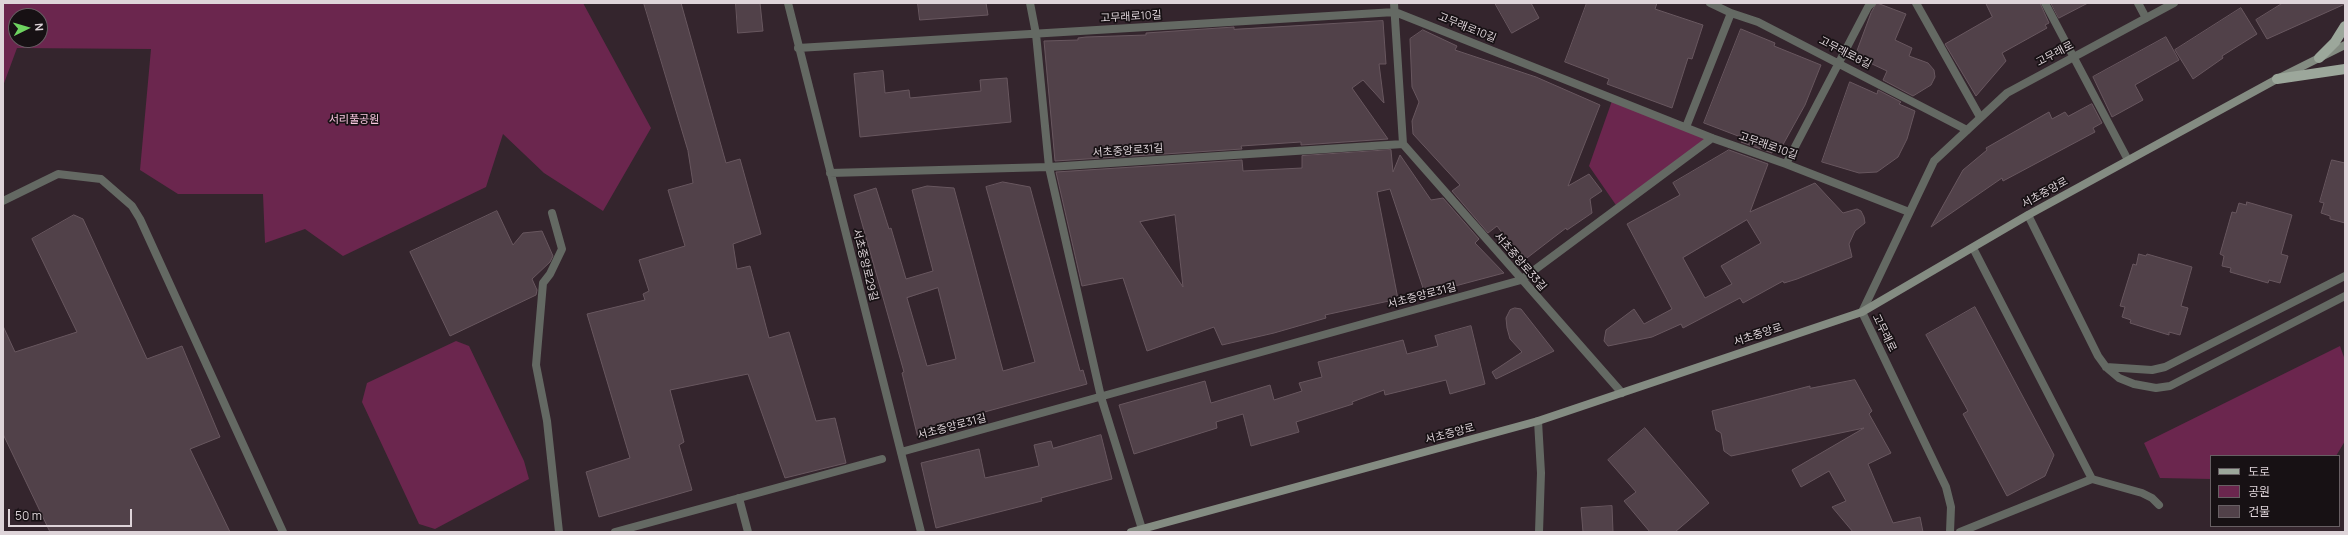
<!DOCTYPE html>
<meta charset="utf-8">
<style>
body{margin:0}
#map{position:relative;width:2348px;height:535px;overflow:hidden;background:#34252d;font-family:Manrope,"Noto Sans KR",sans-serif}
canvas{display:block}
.frame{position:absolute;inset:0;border:4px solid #ded4d9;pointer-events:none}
.legend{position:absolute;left:2210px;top:455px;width:130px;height:72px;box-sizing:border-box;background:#171114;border:1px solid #675f63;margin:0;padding:5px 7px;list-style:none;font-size:12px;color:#ded4d9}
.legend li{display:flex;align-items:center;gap:8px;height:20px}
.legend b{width:20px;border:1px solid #675f63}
.north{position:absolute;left:8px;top:8px;width:40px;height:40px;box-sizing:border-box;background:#171114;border:1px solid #675f63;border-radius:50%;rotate:85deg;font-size:11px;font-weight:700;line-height:16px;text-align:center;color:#ded4d9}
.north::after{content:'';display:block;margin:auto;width:14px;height:18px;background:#6ed360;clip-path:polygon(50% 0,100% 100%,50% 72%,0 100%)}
.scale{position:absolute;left:8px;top:509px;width:124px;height:18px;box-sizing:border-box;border:2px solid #ded4d9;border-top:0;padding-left:5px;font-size:12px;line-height:14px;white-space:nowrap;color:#ded4d9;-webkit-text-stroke:3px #171114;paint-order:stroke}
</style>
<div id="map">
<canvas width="2348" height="535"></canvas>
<div class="frame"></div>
<ul class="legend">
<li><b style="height:5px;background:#9ca79b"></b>도로</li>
<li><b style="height:11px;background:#6b264e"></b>공원</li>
<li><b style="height:11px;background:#514149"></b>건물</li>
</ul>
<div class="north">N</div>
<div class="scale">50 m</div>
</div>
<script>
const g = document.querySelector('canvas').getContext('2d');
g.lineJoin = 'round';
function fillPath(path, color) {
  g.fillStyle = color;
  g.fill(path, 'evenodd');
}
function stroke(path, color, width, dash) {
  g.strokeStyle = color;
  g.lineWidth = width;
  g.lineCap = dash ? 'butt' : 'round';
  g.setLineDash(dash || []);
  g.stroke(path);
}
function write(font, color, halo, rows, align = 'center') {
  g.font = font + ' Manrope,"Noto Sans KR",sans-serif';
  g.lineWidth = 3.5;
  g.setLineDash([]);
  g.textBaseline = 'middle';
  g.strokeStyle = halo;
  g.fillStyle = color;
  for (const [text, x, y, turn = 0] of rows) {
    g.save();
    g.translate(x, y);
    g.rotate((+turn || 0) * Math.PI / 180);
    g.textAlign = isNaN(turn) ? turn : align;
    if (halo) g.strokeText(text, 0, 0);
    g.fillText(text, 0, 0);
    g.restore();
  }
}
fillPath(new Path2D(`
 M3,3H583L651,128L603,211L544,173L503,134L486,187L343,256L305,229L265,243L263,194H178L140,170L151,49L17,48L3,86ZM16,16H40V40H16Z
 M1613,98L1712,138L1618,208L1589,166Z
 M456,341L469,346L524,461L529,479L435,529L419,524L362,402L367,383Z
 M2340,346L2345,360V441L2336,456H2211V479L2160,478L2144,443Z`), '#6b264e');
const building = new Path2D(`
 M644,3H681L726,163L740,159L761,234L733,244L737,269L750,266L769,338L789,332L816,421L835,418L846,463L785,478L748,374L670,390L684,442L679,445L692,490L599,517L586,472L630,458L587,314L645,300L643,294L649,291L639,260L685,246L668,190L693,183L688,151Z
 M736,3H760L763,31L738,33Z
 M918,3H986L988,15L920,20Z
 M1495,3H1531L1539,18L1512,33Z
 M1587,3H1657L1655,9L1703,25L1692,59L1688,58L1672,108L1607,84L1609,79L1565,62Z
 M1877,3L1906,14L1895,40L1912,48L1909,56L1928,63L1934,70L1935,77L1931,85L1913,96L1883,80L1887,71L1855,56L1871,13Z
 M1986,3H2040L2049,23L2045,25L2047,28L2002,53L2006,61L1976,96L1945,44L1992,17Z
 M2051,3H2088L2059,18Z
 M2283,3H2345V4L2267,39L2256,20Z
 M2241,8L2257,34L2222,56L2223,58L2193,79L2175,50Z
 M1383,21L1386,64H1379L1384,103L1363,80L1352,88L1388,139L1301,145V142L1241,146L1242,149L1055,161L1044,41L1078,40V38L1086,37L1146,35V33L1234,27V29Z
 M1741,29L1775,43L1774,46L1821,65L1805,105L1780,150L1774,148L1772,153L1741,142L1746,139L1704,123Z
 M1423,30L1457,46L1455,50L1536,77L1600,105L1568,186L1589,174L1602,191L1590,199L1592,213L1567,230L1566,228L1523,261L1497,226L1488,233L1452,191L1460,185L1413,134L1412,121L1419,102L1412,87L1410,39Z
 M2166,37L2179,60L2135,85L2143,100L2112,117L2093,77Z
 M883,71L885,93L909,90L910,98L981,91L980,80L1007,78L1011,122L860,137L854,74Z
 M1850,82L1877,94L1878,90L1901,102L1899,104L1915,111L1907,139L1898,157L1877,172L1859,173L1822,162Z
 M2092,104L2102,123L2093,128L2095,132L2003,181L2002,178L1931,227L1963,170L1987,150L1986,148L2049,112L2052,119L2065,112L2068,116Z
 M1391,150L1393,172L1400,155L1431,200L1443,198L1479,239L1475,243L1504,273L1425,294L1390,189L1377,192L1398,299L1325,315L1326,318L1274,333L1222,345L1214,327L1147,351L1123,278L1082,286L1056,172L1242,160L1243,171L1302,168V156ZM1175,215L1183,287L1140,222Z
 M1729,150L1768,164L1750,212L1815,183L1843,213L1857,209L1861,211L1864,217L1865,223L1855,231L1849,244L1852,257L1797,279L1784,283L1783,281L1743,303L1740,298L1683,328L1681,324L1652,337L1608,346L1604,341L1606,330L1634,309L1644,324L1672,309L1627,224L1680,195L1673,183ZM1747,220L1761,243L1721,266L1732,284L1705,298L1683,258Z
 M2332,160L2345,163V223L2330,219V216L2321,213L2324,203L2320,202Z
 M1003,182L1030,187L1080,371L1083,370L1087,384L948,422L950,430L918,438L902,373L904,372L854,195L876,188L889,229L891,228L906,279L933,271L912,190L927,186L954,188L1003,371L1035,362L986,187ZM938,288L956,359L927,366L907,298Z
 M2247,202L2292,215L2281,254L2288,256L2280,283L2269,280L2268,283L2230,272L2231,268L2222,266L2224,256L2220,254L2232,212L2236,213L2239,203L2246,205Z
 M497,211L513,245L523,233L542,231L553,256L550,262L532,279L537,290L536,295L450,336L410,252Z
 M74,215L83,219L147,359L182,346L220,437L190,449L230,532H50L3,434V326L15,352L77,332L32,239Z
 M2139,254L2146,256L2147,254L2192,267L2181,306L2188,308L2180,335L2169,332V335L2130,323L2131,320L2122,317L2125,307L2120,306L2133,264L2136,265Z
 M1975,307L2054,455L2045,476L2007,496L1963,414L1968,411L1926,335Z
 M1515,308L1521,309L1554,351L1496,379L1492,372L1522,352L1510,339L1507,328L1506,318L1510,310Z
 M1471,326L1485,384L1450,394L1446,380L1385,395L1384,390L1352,402L1353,404L1296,422L1299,432L1251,446L1243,414L1216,422L1217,428L1134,454L1119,405L1205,381L1211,403L1270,385L1274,400L1302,391L1299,383L1322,377L1318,362L1403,340L1407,354L1438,346L1435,336Z
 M1855,380L1872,411L1869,414L1891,453L1868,464L1893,523L1920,517L1923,532H1853L1832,507L1846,501L1829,471L1801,487L1792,470L1864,428L1731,456L1724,451L1721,433L1716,430L1712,411L1810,386V388Z
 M1645,428L1709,503L1675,532H1650L1624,501L1636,492L1608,460Z
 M1101,435L1112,479L1041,498L1042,501L936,528L921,463L979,449L985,478L1039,466L1034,445L1051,441L1053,448Z
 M1612,506L1613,532H1583L1581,508Z`);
fillPath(building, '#514149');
stroke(building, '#68575f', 1);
stroke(new Path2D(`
 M3,201L58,174L101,179L132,206L140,219L283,532
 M552,213L562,249L550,274L543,283L536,365L547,421L559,532
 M2028,215L2098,356L2106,367L2119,378L2134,384L2156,388L2170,386L2345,296
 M1973,248L2092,479
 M2106,367L2152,370L2165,367L2345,276
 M1538,421L1541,473L1539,532
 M615,532L882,459
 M1960,532L2092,479L2142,493L2152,498L2159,505`), '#646963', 8);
stroke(new Path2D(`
 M788,3L921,532
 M1030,3L1036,34L1049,167L1101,397L1142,529
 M1394,3L1403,144
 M1710,3L1731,13L1758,22L1967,130
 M1916,3L1980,117
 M2045,3L2128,160
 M2138,3L2146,18
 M798,48L1395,12L1712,138L1786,164L1909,212
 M1686,127L1731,13
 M1403,144L1622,393
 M1786,164L1868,7L1872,3
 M830,173L1049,167L1403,144
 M901,452L1521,280L1712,138
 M739,498L748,532`), '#646963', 8);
stroke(new Path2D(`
 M1950,532L1951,507L1946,487L1862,312L1934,161L2007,93L2174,3`), '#646963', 8);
stroke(new Path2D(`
 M1131,532L1538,421L1862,312L2028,215L2277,79L2345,45`), '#848c82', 8);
stroke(new Path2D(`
 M2319,58L2335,42L2345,26
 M2277,79L2345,69`), '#9ca79b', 10);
write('11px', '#ded4d9', '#171114', [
 ["고무래로10길",1131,17,-3],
 ["고무래로10길",1467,28,22],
 ["고무래로8길",1845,53,27],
 ["고무래로",2055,54,-28],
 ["고무래로10길",1768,146,19],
 ["서초중앙로31길",1128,151,-4],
 ["서초중앙로",2045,193,-29],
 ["서초중앙로33길",1520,262,49],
 ["서초중앙로29길",865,265,76],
 ["서초중앙로31길",1422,296,-15],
 ["고무래로",1884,333,64],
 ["서초중앙로",1758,335,-18],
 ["서초중앙로31길",952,427,-15],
 ["서초중앙로",1450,434,-15]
]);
write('11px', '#f8c7df', '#171114', [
 ["서리풀공원",354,120]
]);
</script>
